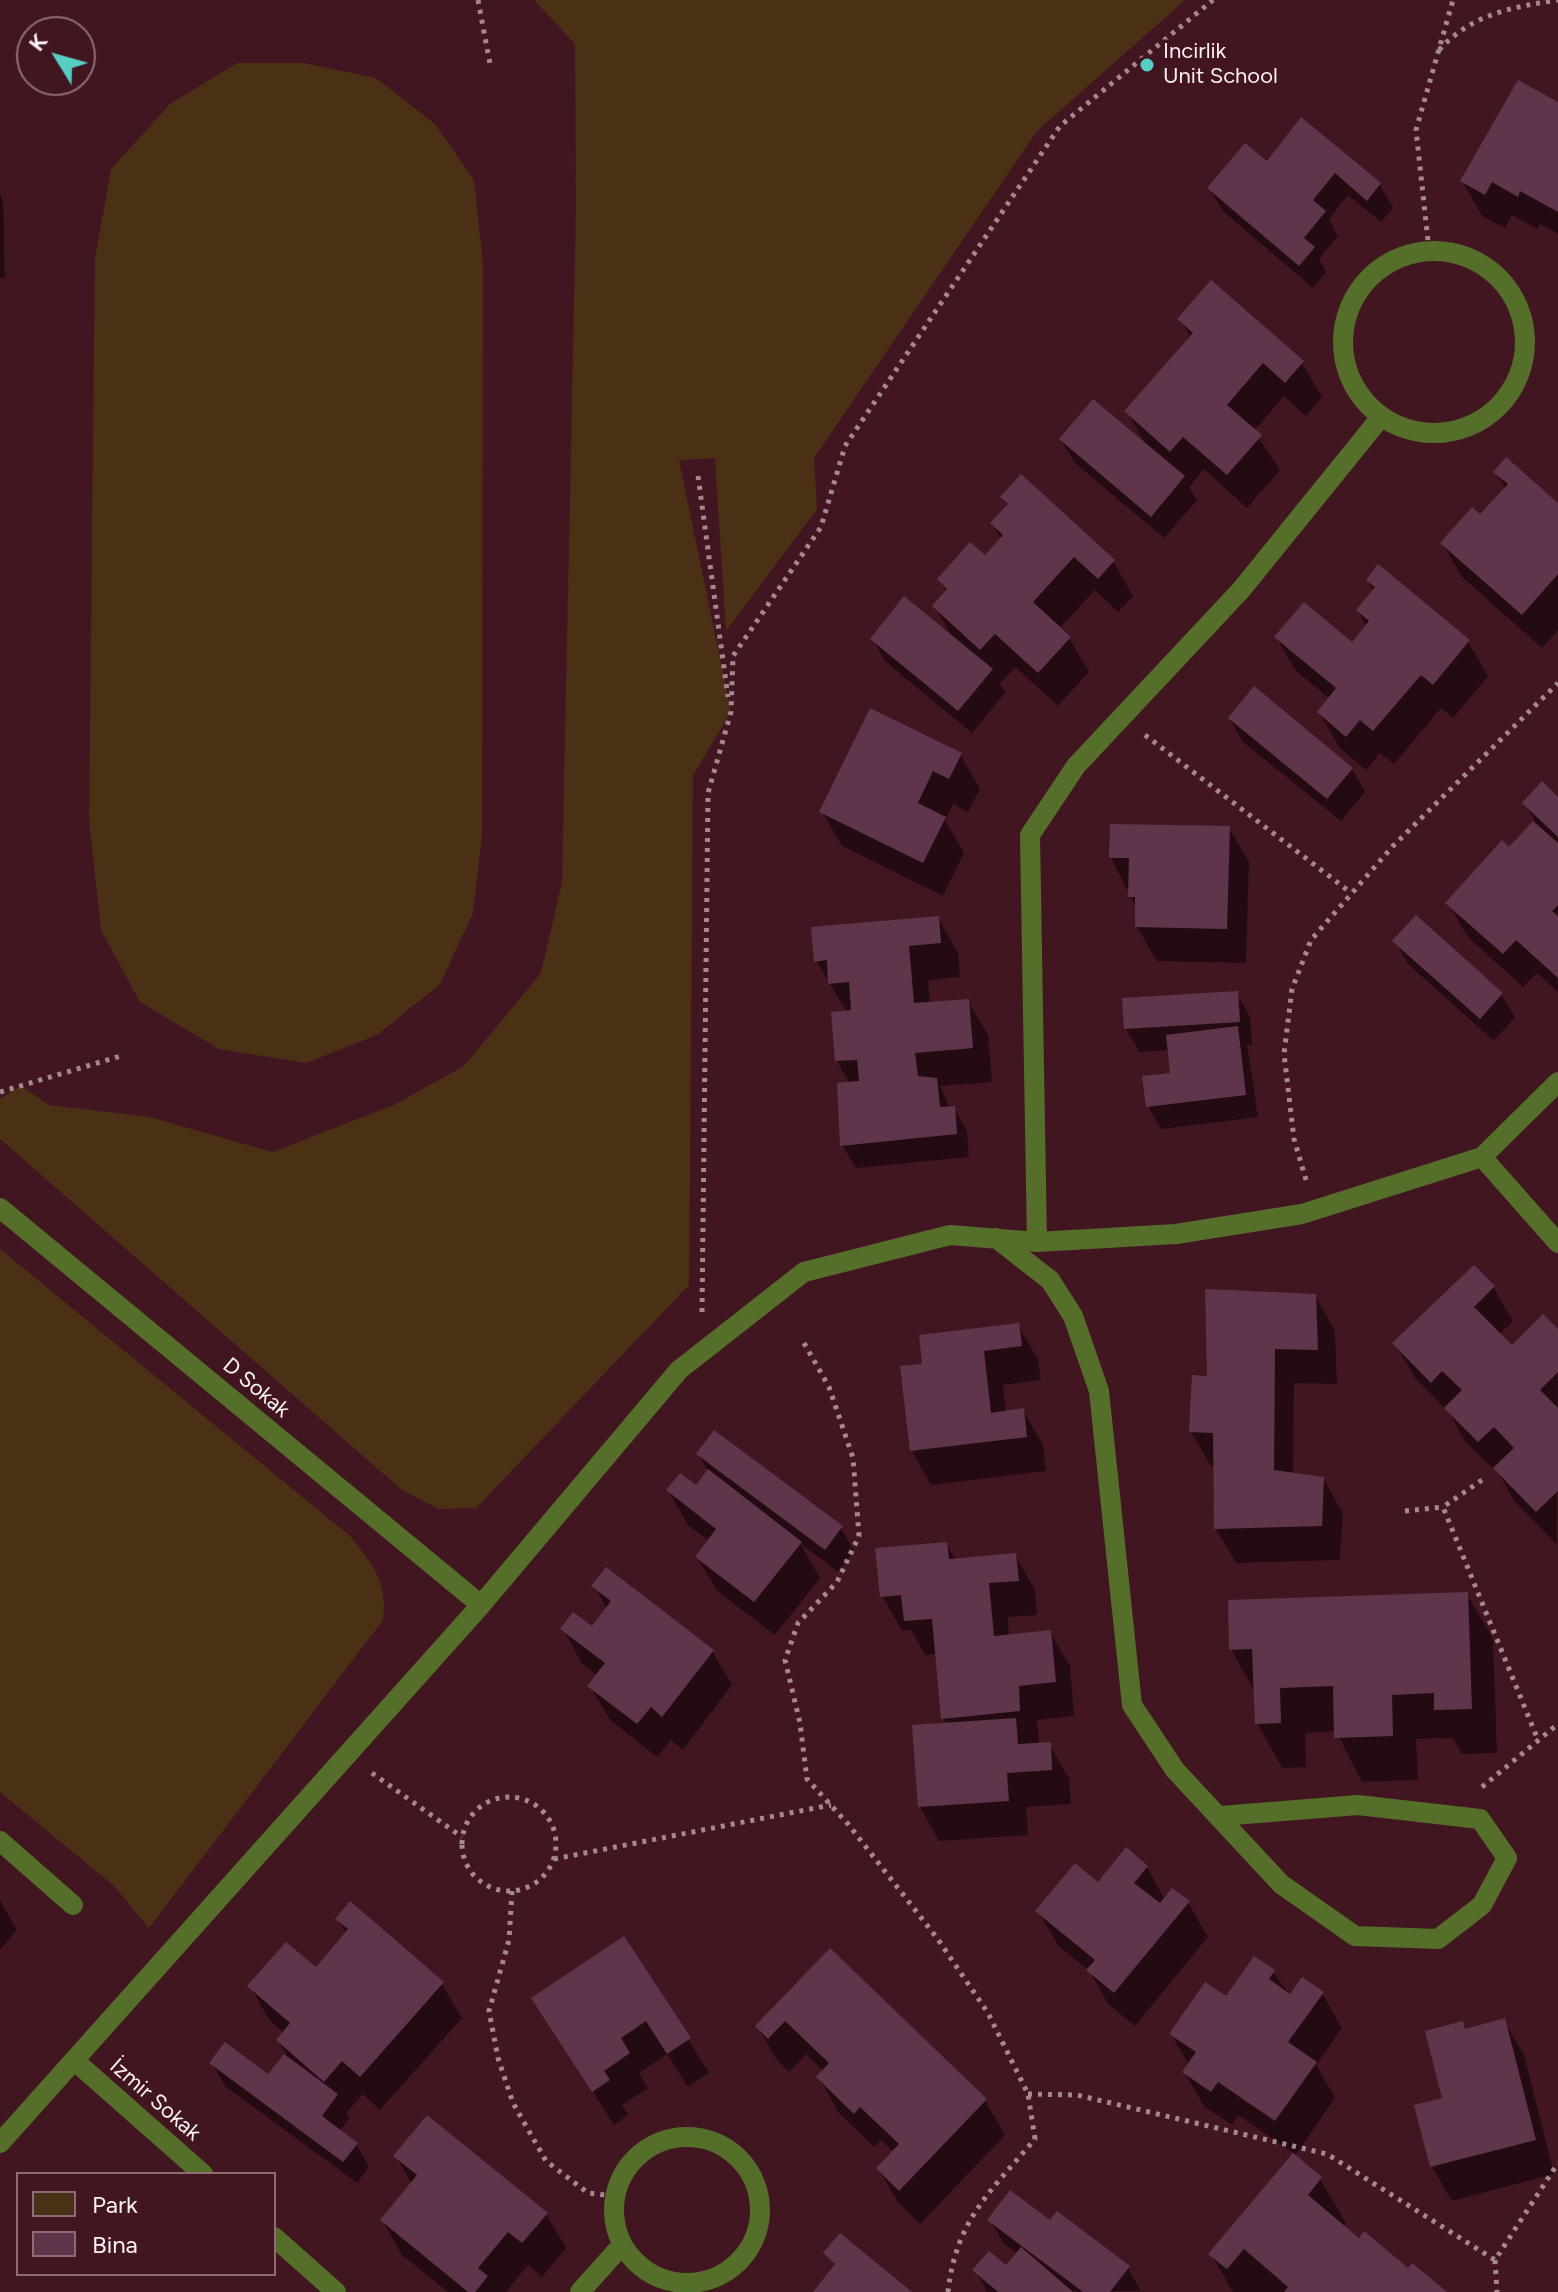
<!DOCTYPE html>
<meta charset="utf-8">
<style>
body{margin:0}
#map{position:relative;width:1558px;height:2292px;overflow:hidden;background:#421621;font-family:Figtree,sans-serif}
canvas{display:block}
.legend{position:absolute;left:16px;top:2172px;width:260px;height:104px;box-sizing:border-box;background:#421621;border:2px solid #8d6d75;margin:0;padding:10px 14px;list-style:none;font-size:24px;color:#fdf0f2}
.legend li{display:flex;align-items:center;gap:16px;height:40px}
.legend b{width:40px;border:2px solid #8d6d75}
.north{position:absolute;left:16px;top:16px;width:80px;height:80px;box-sizing:border-box;background:#421621;border:2px solid #8d6d75;border-radius:50%;rotate:307deg;font-size:22px;font-weight:700;line-height:32px;text-align:center;color:#fdf0f2}
.north::after{content:'';display:block;margin:auto;width:28px;height:36px;background:#56cec3;clip-path:polygon(50% 0,100% 100%,50% 72%,0 100%)}
</style>
<div id="map">
<canvas width="1558" height="2292"></canvas>
<ul class="legend">
<li><b style="height:22px;background:#4a3115"></b>Park</li>
<li><b style="height:22px;background:#5f354c"></b>Bina</li>
</ul>
<div class="north">K</div>
</div>
<script>
const g = document.querySelector('canvas').getContext('2d');
g.lineJoin = 'round';
function fillPath(path, color) {
  g.fillStyle = color;
  g.fill(path, 'evenodd');
}
function stroke(path, color, width, dash) {
  g.strokeStyle = color;
  g.lineWidth = width;
  g.lineCap = dash ? 'butt' : 'round';
  g.setLineDash(dash || []);
  g.stroke(path);
}
function write(font, color, halo, rows, align = 'center') {
  g.font = font + ' Figtree,sans-serif';
  g.lineWidth = 7;
  g.setLineDash([]);
  g.textBaseline = 'middle';
  g.strokeStyle = halo;
  g.fillStyle = color;
  for (const [text, x, y, turn = 0] of rows) {
    g.save();
    g.translate(x, y);
    g.rotate((+turn || 0) * Math.PI / 180);
    g.textAlign = isNaN(turn) ? turn : align;
    if (halo) g.strokeText(text, 0, 0);
    g.fillText(text, 0, 0);
    g.restore();
  }
}
fillPath(new Path2D(`
 M534,0H1185L1037,131L814,458L817,509L726,631L715,458L679,460L731,712L693,775L689,1285L476,1508L439,1509L402,1490L0,1139V1099L21,1086L49,1105L150,1117L272,1152L394,1105L464,1066L541,973L562,882L576,210L575,44Z
 M237,63H304L376,78L435,124L474,180L483,264L482,834L473,913L440,984L377,1035L306,1063L219,1049L140,1002L101,930L89,819L95,259L111,169L170,104Z
 M0,1249L350,1536C373,1566 388,1581 383,1620L149,1928L114,1886L0,1792Z`), '#4a3115');
fillPath(new Path2D(`
 M1558,105V234L1540,224L1537,229L1512,215L1505,228L1482,216L1462,181Z
 M1301,119L1380,185L1393,208L1381,222L1348,195L1329,219L1338,236L1319,259L1326,272L1313,288L1223,211L1209,188L1267,164Z
 M0,194L3,200L5,278H0Z
 M1180,319L1302,363L1322,397L1306,416L1284,396L1254,431L1280,470L1247,508L1204,469L1189,487L1197,500L1164,538L1075,463L1061,440L1146,445L1127,411L1191,338Z
 M1496,472L1558,506V630L1542,648L1462,577L1442,543L1480,517L1506,489Z
 M1002,497L1113,561L1133,596L1118,612L1095,590L1059,629L1069,638L1089,672L1058,706L1015,667L1000,684L1005,693L972,733L886,662L872,639H953L935,606L947,592L939,579L985,558L1002,540L992,524L1008,507Z
 M1368,580L1468,642L1488,676L1453,718L1441,708L1394,764L1380,753L1366,770L1339,747L1319,712L1330,699L1296,671L1276,637L1352,645L1367,627L1358,611L1374,591Z
 M1230,719L1352,769L1365,792L1341,821L1243,742Z
 M960,754L980,789L968,812L953,804L945,820L964,853L943,896L842,846L822,812Z
 M1558,799V992L1537,973L1523,987L1468,937L1448,903L1510,850L1535,821L1525,803Z
 M1229,828L1249,862L1246,963L1157,961L1137,927V909L1111,858Z
 M938,918L958,953L960,977L928,980L930,1004L968,1001L988,1035L992,1082L940,1086L950,1108H954L967,1131L969,1157L856,1168L842,1145L850,1084L837,1061L847,1012L816,961Z
 M1395,941L1501,994L1515,1017L1494,1041L1408,964Z
 M1237,994L1250,1017L1252,1045H1247L1258,1117L1161,1129L1148,1106L1173,1075L1170,1050L1139,1052L1126,1029Z
 M1493,1287L1513,1321L1499,1335L1512,1348L1558,1332L1557,1545L1515,1502L1499,1474L1466,1443L1450,1414L1415,1378L1395,1344Z
 M1315,1296L1335,1331L1337,1384L1294,1383L1293,1475L1323,1479L1343,1513L1340,1560L1236,1563L1216,1529L1215,1467L1211,1466L1191,1432L1209,1378Z
 M1018,1325L1038,1360L1041,1380L1003,1385L1006,1413L1023,1410L1043,1445L1046,1471L931,1485L912,1451L924,1366Z
 M698,1454L841,1528L854,1551L838,1572L800,1543L820,1578L775,1635L717,1591L697,1557L709,1541L688,1525L668,1490L696,1488L708,1471Z
 M946,1544L956,1560L1015,1555L1035,1590L1037,1615L1008,1617L1009,1636L1050,1632L1070,1666L1074,1716L1037,1720L1039,1745L1049,1744L1069,1778L1071,1804L1026,1807L1028,1835L939,1841L920,1807L946,1724L943,1718L937,1654L925,1655L911,1630L902,1631L882,1596Z
 M594,1586L712,1651L732,1685L683,1750L671,1740L657,1757L610,1720L590,1686L598,1676L582,1664L563,1629H592L607,1609Z
 M1467,1594L1493,1639L1497,1753L1462,1754L1453,1738L1416,1739L1418,1780L1362,1782L1336,1731L1305,1733L1306,1767L1282,1768L1257,1723L1255,1692L1231,1649Z
 M1147,1867L1165,1900L1188,1903L1208,1937L1135,2026L1108,2004L1090,1972L1058,1945L1038,1911Z
 M0,1900L17,1930L0,1950Z
 M338,1919L442,1984L462,2018L380,2110L363,2094L346,2113L349,2118L340,2132L356,2144L369,2167L357,2183L225,2086L212,2063L268,2077L286,2054L278,2040L284,2033L270,2021L250,1986L316,1970L347,1934Z
 M624,1939L709,2073L688,2087L667,2054L639,2073L648,2088L622,2105L628,2115L614,2125L534,1999Z
 M830,1951L985,2101L1005,2135L920,2224L898,2202L878,2168L894,2152L881,2140L874,2147L838,2112L819,2077L824,2072L806,2054L789,2072L777,2060L757,2026Z
 M1273,1972L1291,1997L1322,1993L1342,2028L1316,2065L1335,2098L1294,2157L1320,2179L1346,2223L1343,2227L1444,2292H1233L1211,2254L1295,2154L1238,2115L1232,2125L1204,2106L1184,2072L1189,2065L1171,2034Z
 M1504,2021L1524,2055L1554,2174L1452,2201L1432,2167L1417,2106L1444,2099L1462,2024L1467,2031Z
 M396,2156L546,2214L566,2248L542,2277L528,2265L506,2292H448L402,2255L382,2220L412,2184Z
 M990,2220L1051,2223L1128,2268L1141,2291L987,2292L975,2270L1006,2268L1018,2254L1003,2243Z`), '#0007');
fillPath(new Path2D(`
 M1518,80L1558,102V212L1520,191L1518,197L1492,182L1485,195L1460,181Z
 M1301,117L1381,183L1367,201L1335,173L1313,200L1326,211L1304,238L1315,247L1299,266L1207,188L1245,143L1267,161Z
 M1211,280L1304,361L1285,383L1263,363L1227,405L1262,435L1227,475L1183,437L1170,452L1124,411L1193,333L1177,319Z
 M1093,399L1185,476L1151,517L1059,439Z
 M1506,457L1558,503V574L1522,615L1440,543L1472,507L1480,514L1508,484L1493,472Z
 M1021,474L1115,560L1098,579L1074,557L1033,602L1071,637L1038,673L995,634L980,650L932,606L947,589L937,579L970,542L985,555L1003,535L990,523L1008,504L1000,497Z
 M1378,564L1470,640L1433,685L1421,675L1373,731L1360,720L1346,737L1317,712L1336,688L1274,637L1304,602L1352,642L1369,621L1356,610L1375,587L1366,580Z
 M904,596L993,669L958,711L870,639Z
 M1254,686L1353,768L1327,799L1228,718Z
 M870,708L962,753L949,779L933,771L918,803L946,817L923,863L819,812Z
 M1542,781L1558,797V837L1522,803Z
 M1533,821L1558,843V905L1552,911L1558,916V978L1516,940L1503,954L1445,903L1502,840L1509,847Z
 M1110,824L1230,826L1227,929L1135,927V897H1128L1129,858H1109Z
 M1416,915L1503,993L1480,1019L1392,941Z
 M939,916L941,943L909,946L914,1003L969,999L973,1048L915,1053L918,1076L937,1078L940,1107L955,1106L957,1134L840,1146L837,1083L859,1081L857,1060L835,1061L831,1012L851,1010L849,982L828,984L827,960L814,962L811,927Z
 M1238,991L1240,1022L1124,1029L1122,998Z
 M1238,1026L1246,1095L1146,1107L1142,1076L1170,1073L1166,1035Z
 M1474,1265L1495,1286L1474,1307L1512,1345L1543,1314L1558,1329V1372L1540,1390L1558,1408V1491L1536,1512L1493,1468L1514,1448L1494,1427L1478,1442L1444,1408L1462,1390L1442,1371L1431,1383L1392,1343Z
 M1205,1289L1316,1294L1318,1350L1275,1349L1274,1470L1324,1477L1322,1526L1214,1529L1213,1433L1189,1432L1192,1375L1207,1376Z
 M1019,1323L1022,1346L984,1351L991,1413L1024,1408L1027,1437L910,1451L900,1366L922,1364L919,1335Z
 M714,1430L843,1526L825,1550L696,1454Z
 M708,1469L802,1542L754,1602L695,1557L716,1529L666,1490L680,1473L696,1485Z
 M947,1542L949,1559L1016,1553L1019,1581L989,1583L994,1636L1051,1630L1056,1682L1019,1686L1020,1711L941,1719L932,1619L904,1621L901,1595L880,1597L875,1548Z
 M606,1567L714,1650L662,1717L651,1707L637,1724L587,1686L605,1663L560,1629L573,1612L592,1626L611,1601L591,1586Z
 M1468,1592L1472,1709L1434,1710V1693L1392,1695L1393,1736L1334,1738L1333,1686L1280,1688L1281,1723L1255,1724L1252,1649L1229,1650L1228,1600Z
 M1016,1718L1018,1744L1051,1742L1052,1770L1007,1773L1009,1801L918,1807L912,1725Z
 M1126,1847L1148,1866L1134,1883L1160,1903L1172,1888L1190,1901L1114,1993L1086,1970L1095,1960L1035,1911L1075,1863L1098,1882Z
 M350,1901L444,1982L360,2077L342,2061L324,2082L276,2040L290,2023L247,1986L286,1942L316,1967L348,1929L335,1919Z
 M624,1936L691,2038L667,2054L646,2021L621,2038L630,2053L604,2071L610,2080L592,2092L531,1998Z
 M830,1948L987,2099L899,2191L876,2168L899,2144L860,2107L854,2114L816,2077L829,2063L785,2021L768,2039L755,2026Z
 M1254,1956L1275,1970L1269,1979L1290,1994L1302,1977L1324,1992L1288,2042L1317,2062L1275,2121L1218,2082L1211,2092L1182,2072L1196,2052L1169,2034L1205,1982L1226,1996Z
 M1505,2018L1536,2140L1430,2167L1414,2105L1442,2098L1425,2031L1463,2021L1465,2029Z
 M225,2042L268,2074L284,2054L338,2094L322,2116L358,2143L343,2162L209,2063Z
 M427,2115L548,2213L522,2243L508,2232L478,2268L488,2276L475,2292H468L380,2220L417,2175L393,2156Z
 M1293,2153L1322,2177L1308,2195L1359,2238L1364,2231L1408,2268L1412,2263L1447,2292H1284L1288,2287L1244,2249L1227,2269L1208,2254Z
 M1010,2190L1050,2220L1057,2211L1130,2266L1110,2292H1083L987,2220Z
 M840,2233L912,2292H813L835,2264L823,2253Z
 M1021,2247L1073,2292H998L972,2270L989,2251L1006,2265Z`), '#5f354c');
stroke(new Path2D(`
 M478,0L490,64
 M1439,50C1472,14 1512,7 1558,0
 M1429,250L1416,130L1453,0
 M698,476L728,697
 M1145,735L1350,892
 M0,1092L124,1055
 M1306,1180L1294,1139L1284,1054L1292,989L1311,940L1393,846L1558,683
 M702,1312L708,793L731,712L733,656L821,527L845,446L1060,126L1213,0
 M804,1343L829,1387L853,1458L859,1536L837,1582L798,1623L785,1660L800,1723L807,1779L848,1824L937,1938L988,2013L1028,2094L1035,2139C990,2192 956,2220 948,2292
 M1482,1480L1443,1507L1538,1740
 M1405,1511L1443,1507
 M372,1773L462,1837
 M1482,1787L1558,1724
 M462 1844a47 47 0 1 1 94 0a47 47 0 1 1-94 0Z
 M554,1859L831,1805
 M512,1891L509,1940L489,2011L498,2058L513,2103L546,2161L588,2193L614,2196
 M1028,2094L1077,2095L1327,2154L1495,2260L1558,2163
 M1495,2260L1497,2292`), '#a4898f', 5, [4, 6]);
stroke(new Path2D(`
 M1343 342a91 91 0 1 1 182 0a91 91 0 1 1-182 0Z
 M1482,1157L1558,1243
 M0,1208L481,1605
 M996,1238L1050,1280L1073,1316L1099,1391L1132,1705L1175,1770L1281,1884L1355,1936L1438,1939L1482,1905L1507,1858L1480,1819L1358,1805L1221,1816
 M1037,1242L1030,835L1076,766L1241,590L1381,417
 M0,1841L73,1905
 M76,2062L203,2174
 M614 2210a73 73 0 1 1 146 0a73 73 0 1 1-146 0Z
 M0,2143L481,1605L679,1370L804,1272L950,1235L1037,1242L1176,1234L1302,1214L1482,1157L1558,1082
 M274,2237L336,2292
 M580,2292L622,2245`), '#556f2b', 20);
for (const [x, y, r, color] of [
 [1147,65,8,"#56cec3"]
]) {
  const dot = new Path2D();
  dot.arc(x, y, r, 0, 2 * Math.PI);
  g.fillStyle = color;
  g.fill(dot);
  stroke(dot, '#421621', 3);
}
write('22px', '#fdf0f2', '#421621', [
 ["Incirlik",1163,52],
 ["Unit School",1163,77]
], 'left');
write('22px', '#fdf0f2', '#421621', [
 ["D Sokak",256,1388,40],
 ["İzmir Sokak",155,2100,41]
]);
</script>
